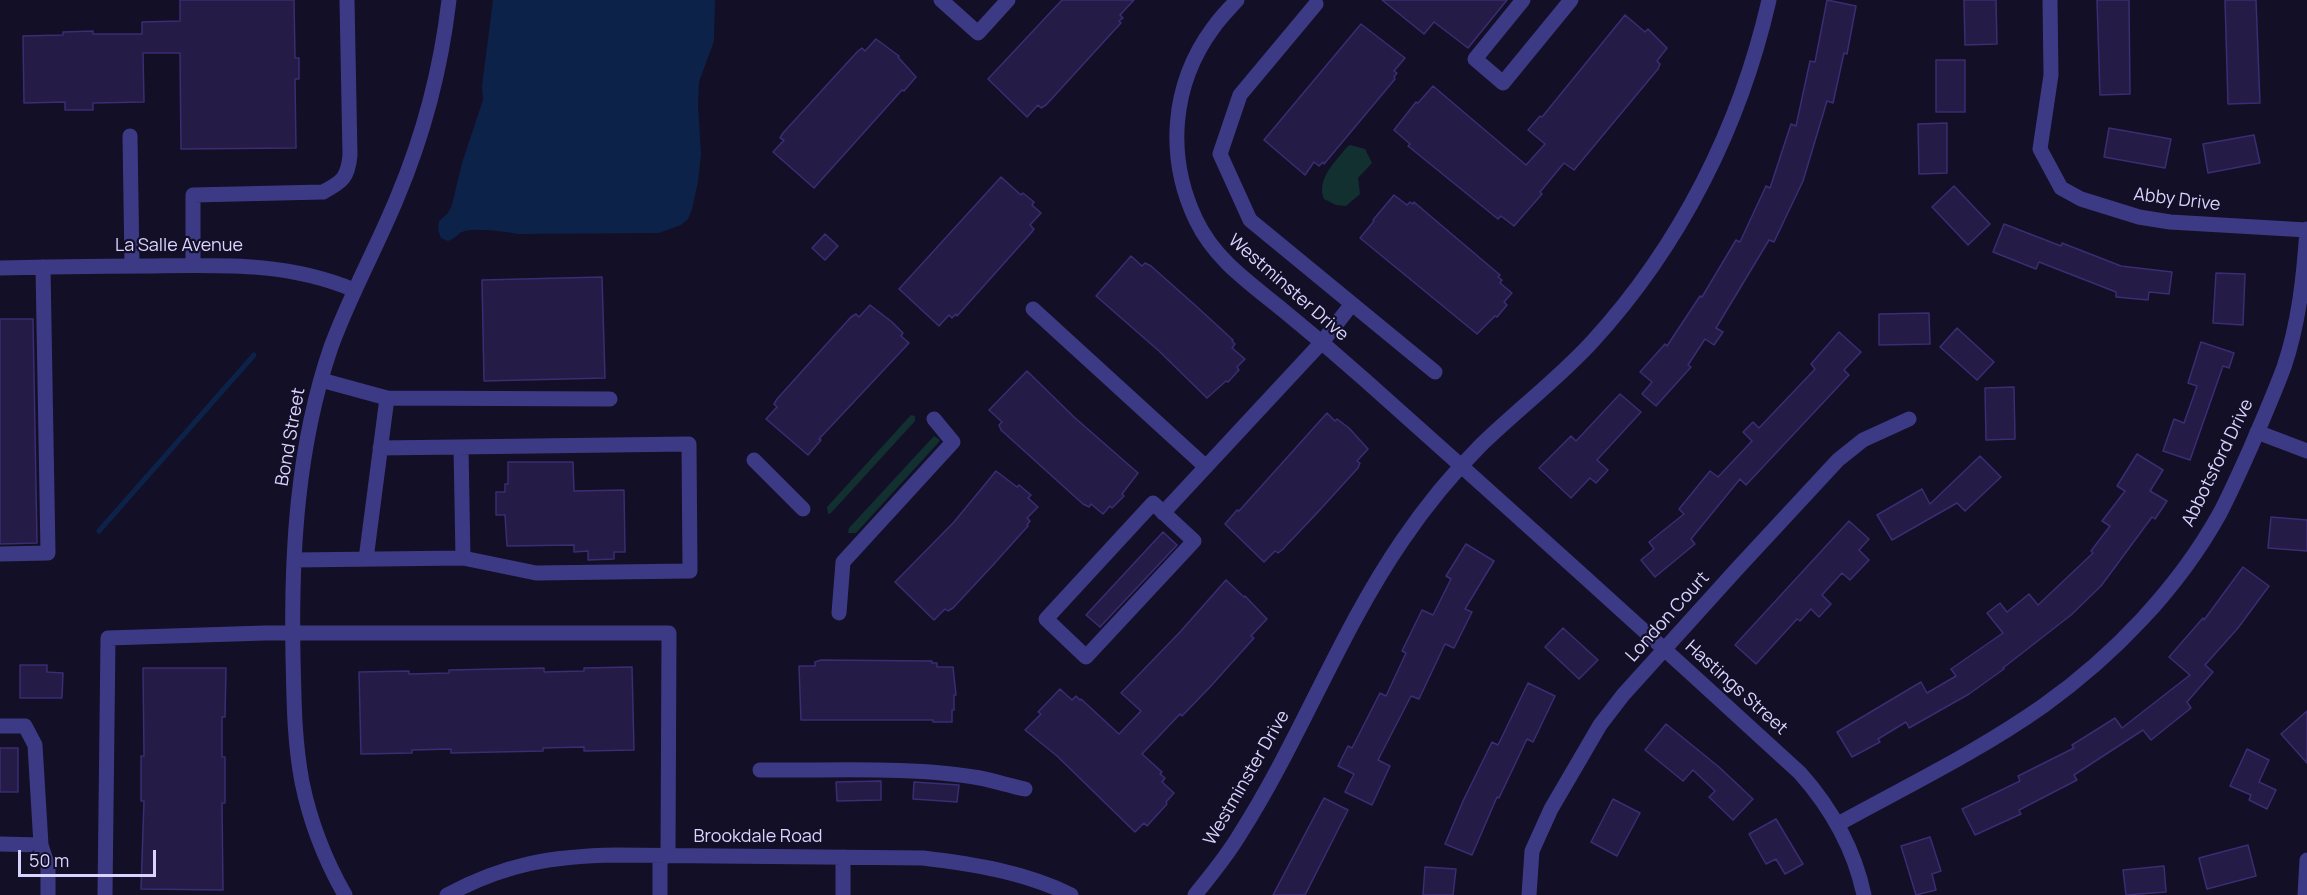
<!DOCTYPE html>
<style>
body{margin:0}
#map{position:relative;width:2307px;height:895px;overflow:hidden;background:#130f26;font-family:Manrope,sans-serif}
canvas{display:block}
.scale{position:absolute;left:18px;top:850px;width:138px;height:27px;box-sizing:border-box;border:3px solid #d9d4ff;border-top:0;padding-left:8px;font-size:18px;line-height:21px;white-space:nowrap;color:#d9d4ff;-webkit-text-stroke:4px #130f26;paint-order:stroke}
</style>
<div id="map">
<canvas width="2307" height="895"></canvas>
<div class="scale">50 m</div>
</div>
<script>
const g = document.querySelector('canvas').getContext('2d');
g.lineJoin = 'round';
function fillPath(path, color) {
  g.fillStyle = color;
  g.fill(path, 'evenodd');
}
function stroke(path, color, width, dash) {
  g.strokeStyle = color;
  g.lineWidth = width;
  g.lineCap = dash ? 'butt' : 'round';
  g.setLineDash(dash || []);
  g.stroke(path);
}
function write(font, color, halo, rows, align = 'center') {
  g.font = font + ' Manrope,sans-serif';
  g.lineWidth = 4.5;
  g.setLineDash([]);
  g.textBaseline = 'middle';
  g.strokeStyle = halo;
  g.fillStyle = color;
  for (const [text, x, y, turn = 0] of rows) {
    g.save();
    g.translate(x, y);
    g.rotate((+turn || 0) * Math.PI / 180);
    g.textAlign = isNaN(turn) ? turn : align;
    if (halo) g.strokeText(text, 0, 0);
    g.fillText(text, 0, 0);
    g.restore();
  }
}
fillPath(new Path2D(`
 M1350,145L1365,149L1372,163L1358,178L1360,194L1346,206L1336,205L1324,199C1316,179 1335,162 1347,147Z
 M911,415L915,416V421L831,513L828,514L827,507Z
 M934,436L940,440L938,443L856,533H848L849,528Z`), '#12302f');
fillPath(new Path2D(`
 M493,0H715L714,41L699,82L698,105L701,154L698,182L692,209L688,219L681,225L659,233L518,234C506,232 471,226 460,233C455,237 454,239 448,241L441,238L438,230L439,221L448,213L452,205L462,163L483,100L482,86Z`), '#0c2248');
stroke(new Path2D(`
 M99,531L254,355`), '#0c2248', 5);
const building = new Path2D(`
 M180,0H294L295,58H299V79H295L296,148L181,149L180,53H143L144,102L93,103V110H65V102L24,103L23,36L63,35V32L93,31V34H142V22L180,21Z
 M1062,0H1134L1120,15L1123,18L1119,21L1121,23L1109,36L1046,105L1041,108L1038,105L1027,117L988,79Z
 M1382,0H1507L1468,48L1434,22L1424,34Z
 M1827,0L1856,6L1847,54L1844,53L1833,103L1827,101L1803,181L1774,242L1769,240L1716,328L1723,332L1714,345L1705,339L1688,365L1691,367L1656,406L1642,394L1652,382L1640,372L1665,344L1667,346L1700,296L1702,297L1736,240L1740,242L1766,186L1770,188L1791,124L1796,126L1810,61L1815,62Z
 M1964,0H1996L1997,44L1965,45Z
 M2097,0H2129L2130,94L2100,95Z
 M2225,0H2256L2260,103L2228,104Z
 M1625,15L1645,32L1648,29L1667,48L1657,61L1660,64L1658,69L1574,170L1564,163L1540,192L1542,194L1514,226L1501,216L1498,219L1408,146L1410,144L1394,130L1416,102L1418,103L1433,86L1526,165L1545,144L1528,130L1540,116L1542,117Z
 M1361,24L1405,58L1394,71L1397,73L1394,77L1395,79L1324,164L1323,162L1319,166L1314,162L1305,175L1264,140Z
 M876,39L899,56L898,57L916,77L904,91L902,90L814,188L773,152L784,140L780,138L783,133L846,64L858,51L862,48L865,51Z
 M1936,60H1965V112H1936Z
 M1947,123V173L1919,174L1918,124Z
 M2109,128L2171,139L2165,168L2104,157Z
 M2254,135L2260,163L2208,173L2203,144Z
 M1001,177L1021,195L1023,193L1034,202L1032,205L1041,213L1030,225L1034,229L1031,233L957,316L956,314L952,318L949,315L939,326L899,289Z
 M1954,186L1990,224L1968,245L1932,207Z
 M1394,195L1407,205L1410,202L1413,204L1414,202L1428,214L1500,275L1498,277L1502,280L1500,283L1512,293L1504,302L1507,305L1497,317L1495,316L1477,334L1360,238L1374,221L1373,220Z
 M2004,224L2061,246L2062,243L2121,266L2172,272L2169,294L2149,292L2148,300L2116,297V292L2039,262L2036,269L1993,252Z
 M825,234L838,246L825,260L812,248Z
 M1131,256L1142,266L1145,263L1151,266L1196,306L1233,340L1232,341L1235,344L1232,348L1245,359L1237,367L1239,370L1228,382L1226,381L1207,398L1159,351L1096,296Z
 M2216,273L2245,274L2243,325L2213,323Z
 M602,277L605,378L484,381L482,280Z
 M870,305L892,322L903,333L901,336L909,343L819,439L821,440L808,455L766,419L777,407L774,404L777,399L804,369L851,317L856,314L859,317Z
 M1929,313L1930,344L1879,345V314Z
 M0,319H33L37,543L0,544Z
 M1957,328L1994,362L1977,380L1940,347Z
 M1839,332L1861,352L1844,370L1849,375L1746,485L1740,479L1691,539L1695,544L1655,577L1641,560L1654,549L1649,542L1684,514L1679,509L1710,471L1718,477L1752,441L1743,432L1753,422L1759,428L1815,369L1811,364Z
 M2201,342L2234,353L2229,368L2223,366L2190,460L2163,451L2174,419L2184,423L2197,386L2188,383Z
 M1027,371L1074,417L1138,473L1122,494L1124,496L1112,508L1110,506L1103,514L1091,504L1089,507L1083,504L1001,430L999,425L1002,422L989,410Z
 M2014,387L2015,439L1986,440L1985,388Z
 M1620,394L1641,412L1597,460L1608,470L1596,483L1590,478L1571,498L1539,468L1571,436L1576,441Z
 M1327,413L1335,421L1337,419L1349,428L1368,449L1357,461L1360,463L1358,468L1317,513L1282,550L1278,553L1275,551L1264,562L1225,524L1237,510L1239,511Z
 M2137,454L2163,470L2150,491L2167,501L2155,519L2152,517L2101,586L2071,615L2003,668L2004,669L1969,694L1909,728L1906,722L1878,739L1880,742L1852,757L1837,732L1921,682L1927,693L1956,676L1951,669L2003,633L1987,613L2000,603L2007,612L2029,594L2038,605L2093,553L2091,551L2110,526L2102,521L2125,491L2117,486Z
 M1980,456L2001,477L1965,511L1957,503L1892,540L1877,515L1922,489L1930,504Z
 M508,462H573L574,491L624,490L625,552H614V559L588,560V551L574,552V545L507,546L505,515H496V492H505V484H508Z
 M996,471L1017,487L1019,485L1031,495L1028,498L1038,507L1027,518L1030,521L1027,525L1028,526L993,565L953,608L948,611L945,609L934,620L895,582L954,522Z
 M2271,517L2307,520V551L2268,548Z
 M1849,521L1869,539L1859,550L1869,560L1850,580L1842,573L1822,595L1831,604L1819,617L1811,609L1800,621L1797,619L1756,664L1735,645Z
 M1163,532L1177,545L1100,627L1086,615Z
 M1466,544L1494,561L1465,609L1472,612L1454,648L1445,644L1419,699L1411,696L1378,760L1390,766L1372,805L1345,792L1354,774L1338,766L1348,746L1352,748L1380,693L1386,696L1406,653L1402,651L1422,610L1433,615L1451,579L1446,576Z
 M2243,567L2269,586L2238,628L2205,665L2213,672L2187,702L2191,708L2151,740L2143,730L2074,775L2077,780L2019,810L2021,814L1975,835L1962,809L2020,781L2018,776L2074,748L2072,745L2115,718L2122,728L2190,675L2169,657L2203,618L2204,620Z
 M1226,580L1244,597L1245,596L1267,619L1251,636L1254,638L1210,687L1182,716L1180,714L1142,754L1162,772L1160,774L1165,778L1162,782L1174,793L1166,802L1167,804L1147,826L1144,823L1135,832L1057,756L1025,730L1041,714L1038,712L1060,689L1072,700L1076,696L1080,700L1081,699L1119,734L1141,711L1121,693L1180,632Z
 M1563,628L1598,660L1579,679L1545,647Z
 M821,660L932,661V663H937V667H953L956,695H954V710H952V722H933V720H801L799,666H815V662Z
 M20,665H47V672L63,673L62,698H20Z
 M632,667L634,750L584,751V747L543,748V751L451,753V749L412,750V753L361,754L359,672L409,671V674L449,673V670L544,668V672L584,671V668Z
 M143,668H226L225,717H222V757H225V803H222L223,890L141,889L144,801H141V756H144Z
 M1528,683L1555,696L1533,742L1527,739L1499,798L1497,797L1472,855L1445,844L1463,801L1492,742L1498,745Z
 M2307,711V763L2281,734Z
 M1666,724L1719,767L1753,799L1733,820L1709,797L1715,791L1693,770L1683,781L1645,750Z
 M0,748H18V792H0Z
 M2247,749L2269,760L2259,782L2276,790L2267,809L2249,800L2251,795L2230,786Z
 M881,781V800L837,801L836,782Z
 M914,782L959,785L957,802L913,799Z
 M1324,798L1348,810L1305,895H1273Z
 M1613,799L1640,813L1617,856L1591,842Z
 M1776,819L1803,864L1785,874L1776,859L1766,864L1749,834Z
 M1930,837L1941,871L1932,874L1936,890L1916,895L1901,846Z
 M2248,845L2256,876L2207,889L2199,858Z
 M2164,866L2166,892L2126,895L2123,870Z
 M1425,867L1456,869L1453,895H1423Z`);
fillPath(building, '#241b47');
stroke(building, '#3b2d73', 1.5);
stroke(new Path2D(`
 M941,0L978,33L1008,0
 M1237,0C1229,9 1220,18 1213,28C1171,85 1166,157 1196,220C1215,260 1250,283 1284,311C1311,333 1338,356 1365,380C1511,510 1656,641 1800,773C1832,809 1854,848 1864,895
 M1523,0L1475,59L1503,83L1571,0
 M2050,0L2051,75L2040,149L2061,188L2081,199L2139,217L2170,222L2307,230
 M1316,4L1240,95L1220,154L1250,220L1435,372
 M130,136L132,266
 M193,265V195L323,192C342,182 348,178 350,155L347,0
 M0,268C50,267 101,266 151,266C221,265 288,262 354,290
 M1033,309L1206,467
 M321,380L387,398L610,399
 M2257,432L2307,451
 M461,447L463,558
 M754,460L803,509
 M1153,503L1194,541L1086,657L1046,619Z
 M1163,513L1322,342L1352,304
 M0,554L48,553L43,267
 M366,559L387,398
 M294,560L463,558L536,573L690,571L689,444L380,448
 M839,613L843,562L953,442L934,419
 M0,726H25L35,745L41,845
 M760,770C829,771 913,766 980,778C995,781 1010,786 1025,789
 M1838,824C1907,786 1979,751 2043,706C2113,656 2178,589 2220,513C2231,492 2241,469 2251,447C2262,421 2274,394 2284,367C2299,323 2304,275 2307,229
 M0,844L41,845L48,866V895
 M105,895L108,638L265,633H669L668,856
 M345,895C325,860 310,821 302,782C294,740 294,699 293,656C291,553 297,446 331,347C350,295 376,249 397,198C424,134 441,69 449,0
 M447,895C505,864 551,856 617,855L923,858C973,864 1025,872 1071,895
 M660,895V856
 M843,895V857
 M1195,895C1211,875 1227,856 1240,834C1300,740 1339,633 1402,541C1425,507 1452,474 1481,445C1517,410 1558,379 1592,342C1680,246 1740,127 1769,0
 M1529,895L1532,851L1551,809L1600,725L1623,695L1736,570L1838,460L1863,440L1909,419
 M2305,895L2307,860`), '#3d3a85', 15);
write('18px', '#d9d4ff', '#130f26', [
 ["Abby Drive",2177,200,7],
 ["La Salle Avenue",179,246],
 ["Westminster Drive",1288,288,41],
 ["Bond Street",291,437,-80],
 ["Abbotsford Drive",2218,463,-64],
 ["London Court",1668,617,-48],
 ["Hastings Street",1736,688,42],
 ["Westminster Drive",1247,778,-60],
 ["Brookdale Road",758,837]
]);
</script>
